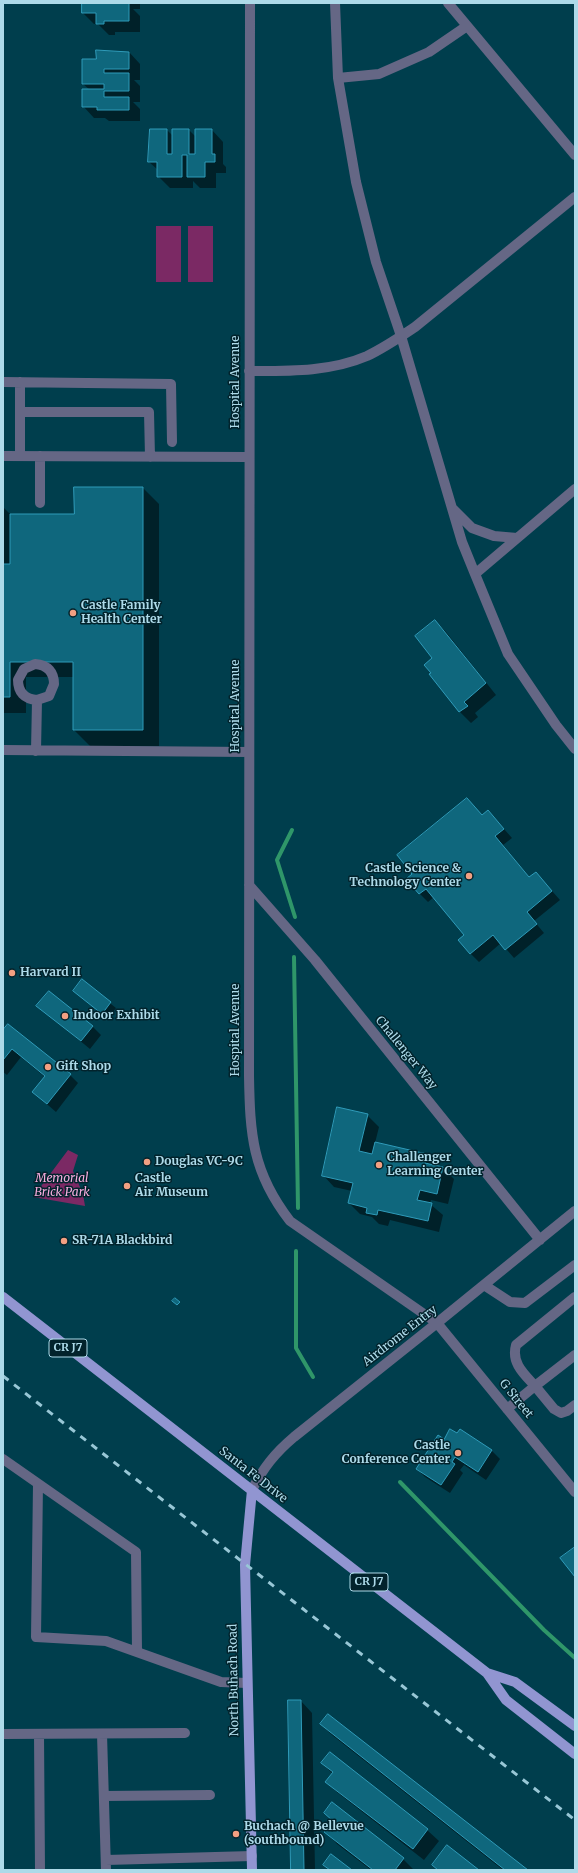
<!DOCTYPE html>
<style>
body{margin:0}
#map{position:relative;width:578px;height:1873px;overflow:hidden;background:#003e4d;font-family:Merriweather,serif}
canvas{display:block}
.frame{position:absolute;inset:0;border:4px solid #addae9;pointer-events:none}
</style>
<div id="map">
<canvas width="578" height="1873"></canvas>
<div class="frame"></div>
</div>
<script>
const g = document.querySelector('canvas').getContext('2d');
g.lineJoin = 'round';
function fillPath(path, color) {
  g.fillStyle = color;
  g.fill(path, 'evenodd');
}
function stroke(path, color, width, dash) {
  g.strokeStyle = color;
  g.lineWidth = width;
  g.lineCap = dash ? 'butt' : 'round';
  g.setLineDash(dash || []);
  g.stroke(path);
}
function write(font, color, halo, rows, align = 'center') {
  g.font = font + ' Merriweather,serif';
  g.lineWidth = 3;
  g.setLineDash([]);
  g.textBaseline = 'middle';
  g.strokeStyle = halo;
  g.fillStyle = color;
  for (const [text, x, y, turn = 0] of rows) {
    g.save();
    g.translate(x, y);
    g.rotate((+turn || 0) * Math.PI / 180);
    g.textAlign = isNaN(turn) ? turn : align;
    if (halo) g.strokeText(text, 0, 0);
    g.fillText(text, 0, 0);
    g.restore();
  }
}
fillPath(new Path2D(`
 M156,226H181V282H156Z
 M188,226H213V282H188Z
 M68,1150L78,1155L73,1171L83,1194L85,1206L33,1197Z`), '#7b2964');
fillPath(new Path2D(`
 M83,3H140V9H133L140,16V32H115V35H109L98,24H94L83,13Z
 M129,52L140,64V80H134L140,86V102H133L140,109V121H109L105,118H94L83,106L90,90L83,84L97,60Z
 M167,130L173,136L189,130L196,137L212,130L223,142V164L226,167V173H216V188H200L193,181V188H170L158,176V170L149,162Z
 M143,488L159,504V746H90L74,730V677H26V713H3V507L11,515H75Z
 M435,621L446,632L496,695L475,713L478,717L471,723L460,712L431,674Z
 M488,811L512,838L503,845L530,878L536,873L560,900L534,921L544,933L514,958L501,943L479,962L470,953L466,935L434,897L428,902L420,894L482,816Z
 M82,981L116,1008L108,1019L74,991Z
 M38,1006L92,1026L101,1035L90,1049Z
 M3,1032L70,1075L78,1083L56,1112L33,1092L45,1077L21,1057L7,1075L3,1072Z
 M367,1115L379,1127L375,1143L427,1155L438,1167L443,1168L454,1179L448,1204L431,1200L430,1204L443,1215L439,1232L390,1220L388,1226L379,1224L372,1217L360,1214L349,1203L352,1191L334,1187L323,1175Z
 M444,1440L492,1451L500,1459L486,1480L464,1465L460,1470L463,1473L450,1493L425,1477L417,1469Z
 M301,1701L312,1713L315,1870H292Z
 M321,1724L526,1870H503L332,1735Z
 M330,1753L427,1830L439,1841L424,1860L338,1793L326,1782L333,1774L322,1763Z
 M325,1813L403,1859L414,1870H371L337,1844L326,1832L333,1822Z`), '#0007');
stroke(new Path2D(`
 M292,830L277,860L295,917
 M294,957L298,1208
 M296,1251V1348L313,1377
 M400,1482L544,1630L575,1658`), '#2f9669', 4);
const building = new Path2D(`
 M82,3H129V21H104V24H96V13H82Z
 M96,50L129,52V69H104V73H129V91H104V97H129V110H97V107H82V89H104V84H82V59H96Z
 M150,129H167V154H172V129H189V154H195V129H212V154H215V162H205V177H187V155H182V177H157V162H148Z
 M74,487H143V730H73V662H10V697H3V564H10V514H74Z
 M435,620L486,683L464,702L468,706L459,712L429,674L431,673L424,665L432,658L415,636Z
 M467,798L482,815L488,810L504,829L495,836L529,877L536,872L552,891L527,912L537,924L505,950L493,935L470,954L458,940L464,935L426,889L419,894L406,879L412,874L397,855Z
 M82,979L111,1002L102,1014L73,991Z
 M49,991L93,1026L81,1041L36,1006Z
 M8,1024L71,1074L47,1104L32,1092L45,1076L12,1049L3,1060V1030Z
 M337,1107L368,1114L359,1151L372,1154L375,1142L427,1154L425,1163L443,1167L437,1194L420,1190L417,1200L432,1203L428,1221L378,1210L377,1215L366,1213L367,1208L348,1203L353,1183L322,1176Z
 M175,1298L180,1302L177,1305L172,1301Z
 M450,1429L457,1433L460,1429L492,1450L478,1472L455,1457L452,1462L455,1464L441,1485L416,1469L438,1435L444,1439Z
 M575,1547V1577L560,1558Z
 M288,1700H301L304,1870H291Z
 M328,1714L528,1870H505L320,1724Z
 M330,1752L428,1829L413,1849L325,1782L333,1772L321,1763Z
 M332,1802L404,1858L395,1870H373L324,1832L333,1821L324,1813Z
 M447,1845L479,1870H438L432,1865Z
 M331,1854L352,1870H330L323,1865Z`);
fillPath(building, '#0f677d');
stroke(building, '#2f9bb9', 1);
stroke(new Path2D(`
 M250,3L249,1076C250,1134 252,1172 290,1221L437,1323L575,1492
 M335,3L338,78L356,182L376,262L401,336L462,542L475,574
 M448,3L575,155
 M338,78L379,74L429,52L467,26
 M249,371C289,371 330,372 367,356C384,348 400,337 415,327L575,197
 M3,382L171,384L172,442
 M20,382V412
 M3,456L249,457
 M20,456V412H149L150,457
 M40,456V503
 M575,489L475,574L508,654L556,725L575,749
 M453,509L472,528L494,536L517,538
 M3,750L249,752
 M36,751L37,700L49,696L54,684C54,672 48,665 35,664L24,669L18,680C18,692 24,699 37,700
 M249,885L315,960L540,1240
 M484,1285L510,1302L525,1303L575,1265
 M575,1297L516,1345C511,1363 524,1374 535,1386L575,1355
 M507,1409L535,1386L554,1409L561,1413L567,1411L575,1405
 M3,1459L136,1552L137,1652
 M38,1484L36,1637L106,1641L221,1682L247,1683
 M252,1490C263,1468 275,1453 294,1437L437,1323L575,1211
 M3,1734L185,1733
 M39,1734L40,1870
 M102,1734L106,1870
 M104,1796L210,1795
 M106,1860L252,1856`), '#656785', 10);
stroke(new Path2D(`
 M3,1297L487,1673L506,1700L575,1754
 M252,1490L245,1565L252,1870
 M487,1673L515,1682L575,1726`), '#9195d1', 10);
stroke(new Path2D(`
 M3,1376L575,1820`), '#98c7d6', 3, [7, 7]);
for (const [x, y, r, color] of [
 [73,613,4,"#f3a082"],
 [469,876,4,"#f3a082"],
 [12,973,4,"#f3a082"],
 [65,1016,4,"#f3a082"],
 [48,1067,4,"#f3a082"],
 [147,1162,4,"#f3a082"],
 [379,1165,4,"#f3a082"],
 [127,1186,4,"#f3a082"],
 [64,1241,4,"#f3a082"],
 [458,1453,4,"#f3a082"],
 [236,1834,4,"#f3a082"]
]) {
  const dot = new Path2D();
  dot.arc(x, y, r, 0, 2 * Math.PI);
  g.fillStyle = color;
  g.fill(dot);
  stroke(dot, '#02232c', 1.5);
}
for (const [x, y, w] of [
 [68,1348,38],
 [369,1582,38]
]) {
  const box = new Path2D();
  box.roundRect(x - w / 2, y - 9, w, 18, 3);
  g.fillStyle = '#02232c';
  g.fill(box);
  stroke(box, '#addae9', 1);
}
write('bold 11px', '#addae9', null, [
 ["CR J7",68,1348],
 ["CR J7",369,1582]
]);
write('12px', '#addae9', '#02232c', [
 ["Hospital Avenue",236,382,-90],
 ["Hospital Avenue",236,706,-90],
 ["Hospital Avenue",236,1030,-90],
 ["Challenger Way",406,1053,51],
 ["Airdrome Entry",400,1336,-38],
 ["G Street",516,1399,51],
 ["Santa Fe Drive",253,1475,38],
 ["North Buhach Road",234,1680,-91]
]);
write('bold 12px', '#addae9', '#02232c', [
 ["Castle Family",81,606],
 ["Health Center",81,620],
 ["Castle Science &",461,869,"right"],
 ["Technology Center",461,883,"right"],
 ["Harvard II",20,973],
 ["Indoor Exhibit",73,1016],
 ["Gift Shop",56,1067],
 ["Challenger",387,1158],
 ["Learning Center",387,1172],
 ["Douglas VC-9C",155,1162],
 ["Castle",135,1179],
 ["Air Museum",135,1193],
 ["SR-71A Blackbird",72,1241],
 ["Castle",450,1446,"right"],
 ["Conference Center",450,1460,"right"],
 ["Buchach @ Bellevue",244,1827],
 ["(southbound)",244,1841]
], 'left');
write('italic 12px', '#f7adde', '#02232c', [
 ["Memorial",62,1179],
 ["Brick Park",62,1193]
]);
</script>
